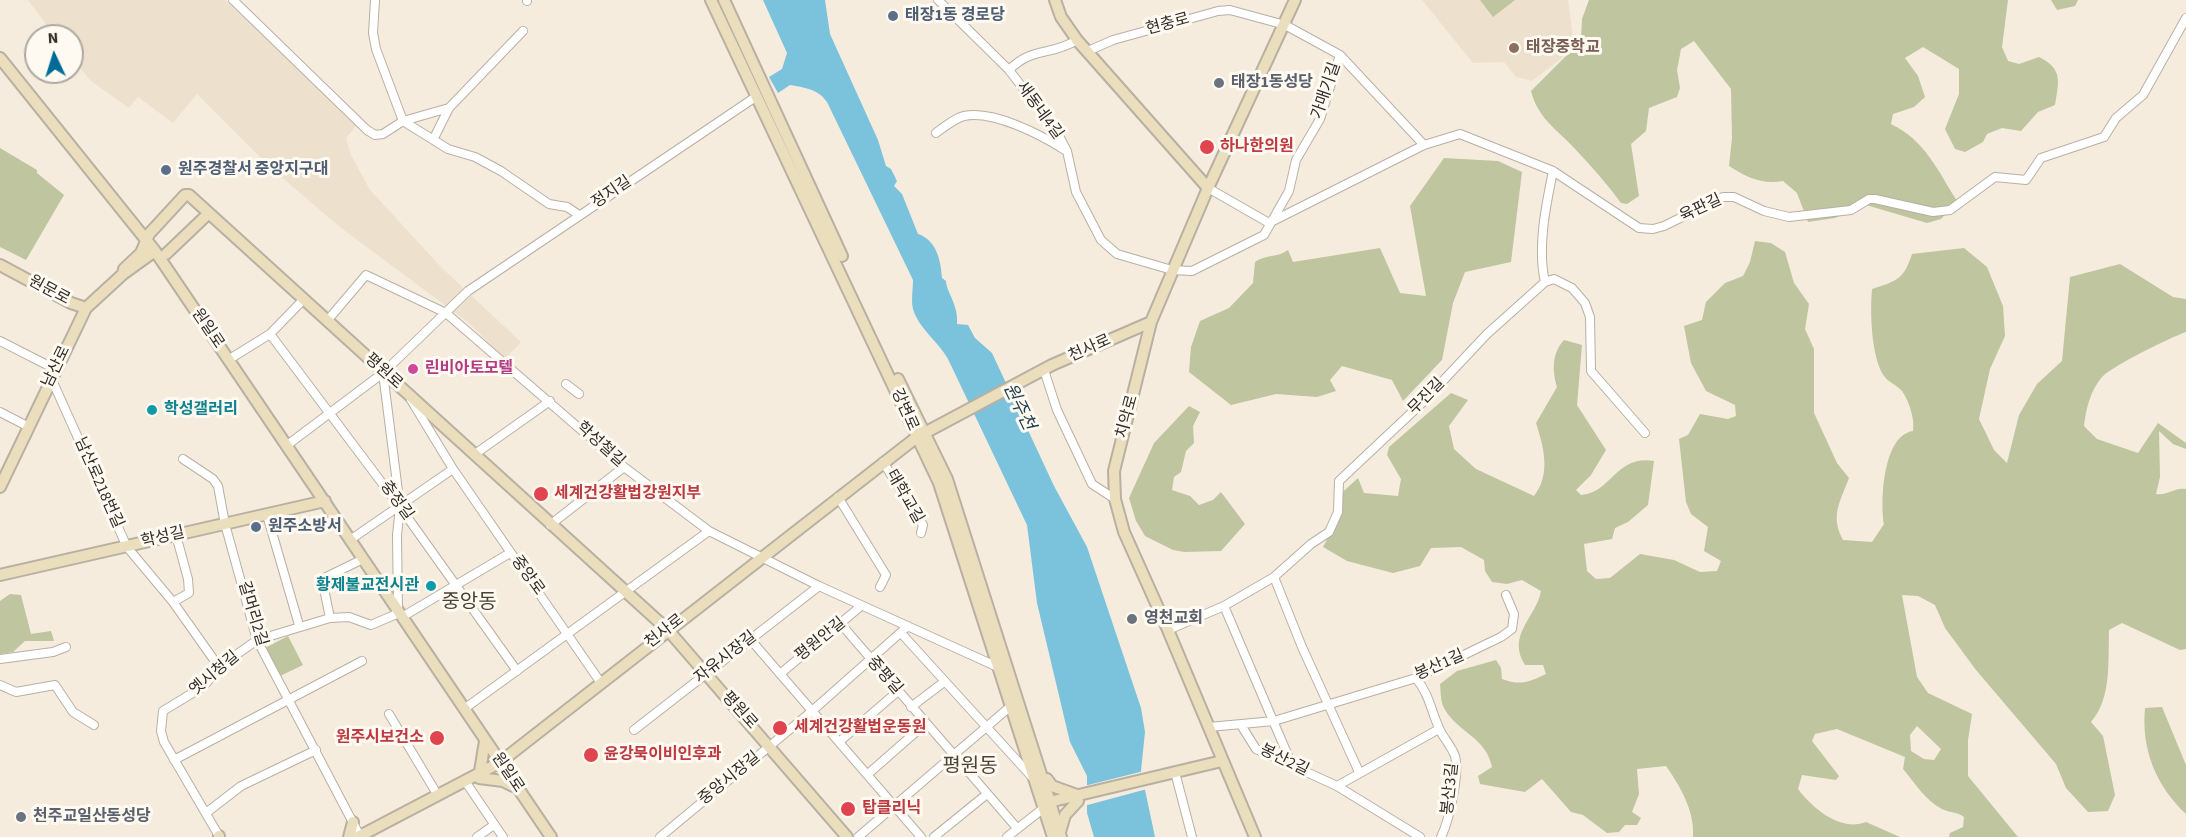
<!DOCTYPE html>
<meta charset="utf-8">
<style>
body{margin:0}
#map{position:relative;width:2186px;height:837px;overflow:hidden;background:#f5ecde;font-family:"Source Sans 3",sans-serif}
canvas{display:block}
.north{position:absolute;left:24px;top:24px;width:60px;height:60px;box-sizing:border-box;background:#fffaf1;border:2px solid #ada8a1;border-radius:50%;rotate:356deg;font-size:16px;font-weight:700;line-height:24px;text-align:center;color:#312e28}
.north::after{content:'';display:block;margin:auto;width:21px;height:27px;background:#006b98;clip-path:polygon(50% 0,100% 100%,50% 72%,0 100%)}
</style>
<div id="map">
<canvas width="2186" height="837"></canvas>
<div class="north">N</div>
</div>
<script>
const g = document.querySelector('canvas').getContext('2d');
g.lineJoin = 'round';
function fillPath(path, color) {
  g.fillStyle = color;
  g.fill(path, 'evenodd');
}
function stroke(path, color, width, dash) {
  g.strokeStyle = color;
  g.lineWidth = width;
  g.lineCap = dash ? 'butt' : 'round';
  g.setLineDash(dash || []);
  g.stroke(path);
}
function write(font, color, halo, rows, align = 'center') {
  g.font = font + ' "Source Sans 3","Noto Sans KR",sans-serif';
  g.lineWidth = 6;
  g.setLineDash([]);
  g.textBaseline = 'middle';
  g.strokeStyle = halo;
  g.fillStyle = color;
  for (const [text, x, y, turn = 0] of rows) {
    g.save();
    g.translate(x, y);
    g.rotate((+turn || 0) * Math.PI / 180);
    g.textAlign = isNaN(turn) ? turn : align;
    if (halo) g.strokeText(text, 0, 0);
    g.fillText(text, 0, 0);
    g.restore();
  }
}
fillPath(new Path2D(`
 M28,0H225L358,124L346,138L351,155L370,190L442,268L521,342L505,359L469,323L341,228L272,169L197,94L173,123L138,97L129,108L91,81L72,58V36H55Z
 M1422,0H1568L1573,38L1561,59L1532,81L1516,77L1504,62L1473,63Z`), '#ede1cd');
fillPath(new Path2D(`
 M1480,0H1515L1493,17Z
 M1589,0H2008L2002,47L2008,61L2019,64L2039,57C2063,69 2059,81 2055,105L2038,112L2021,131L2002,128L1987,134L1983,142L1965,152L1955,149L1945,129L1959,94V69L1923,47L1905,58L1918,76L1925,97L1914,107L1893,114L1891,124C1925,140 1938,171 1957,201L1941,219L1927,223L1866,205L1835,218L1808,222L1797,193L1783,181C1762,185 1746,177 1729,166L1732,138L1731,89L1694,41L1681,49L1677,70L1680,88L1677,97L1649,108L1646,131L1631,144L1639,196L1627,204L1621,203C1607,184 1592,167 1576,150C1558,130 1538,119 1531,91L1581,41L1582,19Z
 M2051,0H2078L2075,6L2057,10Z
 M0,148L37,170V173L64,195L26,260L0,247Z
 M1444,158L1498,161L1522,172L1511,262L1465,272L1453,303L1442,360L1403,401L1392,380L1342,366L1330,380L1336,391L1317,397L1276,394L1231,405L1189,372L1191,347L1200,321L1229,308L1253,283L1255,262C1266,254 1277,258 1288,250L1293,262L1380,248L1400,293L1426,296L1410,206Z
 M1755,241L1771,243L1785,252L1794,283L1809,304L1805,329L1814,349V413L1837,463L1849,478C1840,502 1830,516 1843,540L1872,542L1884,524C1880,501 1883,435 1913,431C1915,419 1909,401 1902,391C1897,385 1888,382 1884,376C1871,357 1870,311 1872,289C1897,281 1904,279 1912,254L1964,248L1987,267L2003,306L2005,336L1990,369L1979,419L1994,450L2007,463L2019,415L2037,384L2062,361L2070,277L2120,264L2173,297L2186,299V332C2169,338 2114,365 2102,377C2090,391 2086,409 2084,426L2097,439L2138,453L2158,423L2186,443V449L2173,444L2159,431L2160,477L2156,494C2167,496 2175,487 2186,489V649L2180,650L2122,623L2109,630C2108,660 2112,698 2091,722L2103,736L2115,795L2108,811L2088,812L2066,788L2056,764L1976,670L1945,628L1935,605L1918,596L1902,595L1917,677L1928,693L1972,714L1968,740V776L2018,837H1949L1950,833L1963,827L1964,817C1956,811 1949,813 1942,809C1926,801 1914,782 1903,769L1905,757L1837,729L1815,734L1812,741L1839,776L1836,780L1802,775L1798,789C1813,809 1841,832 1866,822L1900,837H1693C1695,811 1680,786 1666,766L1637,769L1639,794L1632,812L1641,818L1637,825H1625L1619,832L1607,833L1583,815L1571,812L1542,779L1525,792L1480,784L1478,776L1492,767C1486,737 1458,733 1444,708C1440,700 1441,692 1440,684L1457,671L1496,660L1501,668L1502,679C1520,686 1529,682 1546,674L1543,665H1525C1506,635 1536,618 1541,591L1522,580L1507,584L1492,582L1485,571L1484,560L1461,547L1431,548L1420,566L1393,573L1347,561L1323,547C1332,531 1338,518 1335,499L1358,478L1364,493L1398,496L1401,479L1387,455L1389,447L1451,393L1468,400L1449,426L1454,449L1476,469L1534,496C1551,474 1544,448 1536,423L1557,387C1552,370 1552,353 1564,340L1582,345L1577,405L1606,450L1591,475L1576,490L1581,495C1612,493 1615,455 1654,461L1648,505L1628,522L1615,528L1612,539L1584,544L1587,571L1596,579L1610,578L1640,554L1674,560L1700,572L1717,571L1721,561L1704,551L1708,527L1691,514L1686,502L1679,439L1688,435L1700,414L1728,419L1736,416L1735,405L1706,391L1691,363L1684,326L1702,320L1706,302L1725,283L1743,276L1750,262ZM1917,726L1941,749L1934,760L1924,759L1911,751L1910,735Z
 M1189,406L1200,412L1193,426L1194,443L1186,451L1181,472L1174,477L1172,490L1190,496L1199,505L1213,500L1221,492L1245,524L1221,551L1184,552L1173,550L1145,536L1136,521L1129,498L1154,443Z
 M10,594L21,595L31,634L51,631L54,641H25L13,652L0,654V601Z
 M288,636L303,665L280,676L265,648Z
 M2162,707L2186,765V814C2156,786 2141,749 2145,708Z`), '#bec59f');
fillPath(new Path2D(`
 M763,0H825L830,34L878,140L886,166L891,169L897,181L894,186L902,194L918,234C937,240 941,262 942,278L946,281C946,291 959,306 957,324L968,325L975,338L992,353L1054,486L1087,547L1141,708L1145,732L1141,771L1155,837H1094L1087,813V776L1070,742L1037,603L1027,525L948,359C938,341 919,329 913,309C911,301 913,288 913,280L827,102C818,89 806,88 790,85L778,93L769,77L782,69L787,53Z`), '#7bc2dc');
fillPath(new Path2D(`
 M1144,771L1147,789L1084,806V786Z`), '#f5ecde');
const street = new Path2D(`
 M233,0L367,130L375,135L383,134L403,121L449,108
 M375,0L373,33L376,49L403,121L448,149L475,157L501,171L549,204L567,207L579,215
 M938,0L1009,70L1057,132L1067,151L1076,192L1101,240L1117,254L1172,270L1192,271L1264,235L1289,191L1296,160L1320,119L1340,55
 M527,1V0
 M1088,51L1113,40L1218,11L1230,10L1285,25L1340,55L1424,145
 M1009,70C1033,46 1049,57 1077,40
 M936,133C944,127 955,118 964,116C994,110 1041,135 1065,150
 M434,138L449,108L523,31
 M1208,188L1269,223L1424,145L1460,134L1553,171L1639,228L1653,229L1664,226L1723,197H1734L1764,211L1789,217L1851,210L1869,199H1875L1933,212L1950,210L1995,177L2026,180L2041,158L2104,137L2116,118L2143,95L2186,18
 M1545,282C1537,248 1546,205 1553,171
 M327,321L366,275L446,313L624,467L709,531L819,586L1000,668
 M270,334L400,507L517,671
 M0,341L57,370
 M228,360L270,334L304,299
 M1044,370L1057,410L1092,484L1115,499
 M383,373L400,507L397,535L398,610
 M52,380L127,547L173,602L219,667
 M566,384L579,394
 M411,400L453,469L601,683
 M0,412L29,427
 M286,446L383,373L468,291L757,96
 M475,454L550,401
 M183,459L213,479L218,486L225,524L257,640L360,836
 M883,462L923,525L921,533
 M838,497L886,575L880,587
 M267,515L299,625
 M550,525L624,467
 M350,540L453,469
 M1274,577L1302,647L1359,772
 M173,602L189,593L188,579L176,535
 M1224,606L1292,765
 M402,617L510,553
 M330,618L322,579L363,559
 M840,623L1017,828
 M1168,630L1224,606L1274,577L1311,544L1329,532L1338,512L1339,481L1423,402L1487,334L1545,282L1554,279L1572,288L1585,303L1590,317L1591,371L1645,433
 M901,633L1032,777
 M750,639L921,837
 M0,659L53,652L66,647
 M780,674L861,606
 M1416,678C1430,696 1430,708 1439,728C1443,738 1451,745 1455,756C1460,773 1449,821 1441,837
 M0,685L16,692L55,685L73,712L94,725
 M911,707L944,682
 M464,709L709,531
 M389,714L437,794
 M1241,725L1256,749L1337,786L1420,837
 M1209,727L1274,721L1416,678L1501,637L1512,629L1514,614L1506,595
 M634,730L819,586
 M839,742L897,692
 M174,760L362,661
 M868,774L925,724
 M1176,776L1192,837
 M467,784L503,837
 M1337,786L1439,729
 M206,813L241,786L316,750
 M219,836L164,742L161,731L163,711L204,686L219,667L257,640L330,618L349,617L371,625L399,613
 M477,837L494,825
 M660,837L812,711L908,626
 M858,837L1012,705
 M934,837L987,794
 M1007,837L1045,807`);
const secondary = new Path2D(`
 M711,0L939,483L1053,837
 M724,0L842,256
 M1055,0L1061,17L1077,40L1208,188
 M0,58L155,251L551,837
 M166,254L209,213
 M0,265L71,303L86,308
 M123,274L124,269L141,253L149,234L185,195H189L668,630L847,837
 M898,379L947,479L1061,837
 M0,487L86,308L123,274L155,251
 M0,575L325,501
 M480,771L485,741
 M479,778L503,781L513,786
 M1047,779L1052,786L1077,795
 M1045,803L1222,761
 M1060,832L1065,815L1078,801
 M219,836V837
 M349,837L353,822
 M358,837L499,763L917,437L1052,365L1151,322
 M1255,837L1168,630L1124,532L1115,499L1114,471L1151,322L1208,188L1295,0`);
stroke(street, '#b8b0a3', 10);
stroke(secondary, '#b8b0a3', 14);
stroke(street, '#fff', 8);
stroke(secondary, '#eadebc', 10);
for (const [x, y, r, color] of [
 [893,16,6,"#5c6f8a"],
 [1514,48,6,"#8d6e63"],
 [1219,83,6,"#6b7280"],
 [1207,147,8,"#e0444e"],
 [166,170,6,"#5c6f8a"],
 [413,369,6,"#d1479c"],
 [152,410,6,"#0f9aa8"],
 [541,494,8,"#e0444e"],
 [256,527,6,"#5c6f8a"],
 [431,586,6,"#0f9aa8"],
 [1132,619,6,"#6b7280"],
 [780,728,8,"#e0444e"],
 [437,738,8,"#e0444e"],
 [591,755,8,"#e0444e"],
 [848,809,8,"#e0444e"],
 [21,817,6,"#6b7280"]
]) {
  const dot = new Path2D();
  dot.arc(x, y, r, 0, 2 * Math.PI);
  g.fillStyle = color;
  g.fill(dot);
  stroke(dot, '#fffaf1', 2);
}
write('bold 16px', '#4e5e75', '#fffaf1', [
 ["태장1동 경로당",905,16],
 ["원주경찰서 중앙지구대",178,170],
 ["원주소방서",268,527]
], 'left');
write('16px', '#312e28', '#fffaf1', [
 ["현충로",1168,25,-15],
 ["가매기길",1327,91,-71],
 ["새동네4길",1039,111,54],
 ["정지길",612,193,-34],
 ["육판길",1701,209,-25],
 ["원문로",49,291,28],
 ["원일로",207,329,56],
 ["천사로",1090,349,-24],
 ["남산로",57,367,-64],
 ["평원로",383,372,42],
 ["무진길",1427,397,-46],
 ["강변로",904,410,66],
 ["치악로",1128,417,-75],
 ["학성철길",600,445,42],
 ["남산로218번길",98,483,66],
 ["태학교길",904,497,60],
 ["충정길",396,501,54],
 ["학성길",163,538,-13],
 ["중앙로",527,576,54],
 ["갈머리2길",252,614,73],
 ["천사로",665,632,-38],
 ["평원안길",821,640,-39],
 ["자유시장길",726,658,-38],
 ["봉산1길",1440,666,-24],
 ["옛시청길",215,674,-40],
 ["중평길",884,676,49],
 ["평원로",739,711,48],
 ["봉산2길",1284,761,26],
 ["원일로",507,773,56],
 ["중앙시장길",730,779,-39],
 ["봉산3길",1451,789,-84]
]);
write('bold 16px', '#785e54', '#fffaf1', [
 ["태장중학교",1526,48]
], 'left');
write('bold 16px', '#5b616d', '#fffaf1', [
 ["태장1동성당",1231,83],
 ["영천교회",1144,619],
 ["천주교일산동성당",33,817]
], 'left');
write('bold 16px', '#be3a42', '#fffaf1', [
 ["하나한의원",1220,147],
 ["세계건강활법강원지부",554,494],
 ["세계건강활법운동원",794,728],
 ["원주시보건소",424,738,"right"],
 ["윤강묵이비인후과",604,755],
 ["탑클리닉",862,809]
], 'left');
write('bold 16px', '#b23c85', '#fffaf1', [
 ["린비아토모텔",425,369]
], 'left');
write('bold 16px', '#0d838f', '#fffaf1', [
 ["학성갤러리",164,410],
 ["황제불교전시관",419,586,"right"]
], 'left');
write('italic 18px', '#1d3f4a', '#fffaf1', [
 ["원주천",1018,407,64]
]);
write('20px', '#4a4337', '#fffaf1', [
 ["중앙동",469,604],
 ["평원동",970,768]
]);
</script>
